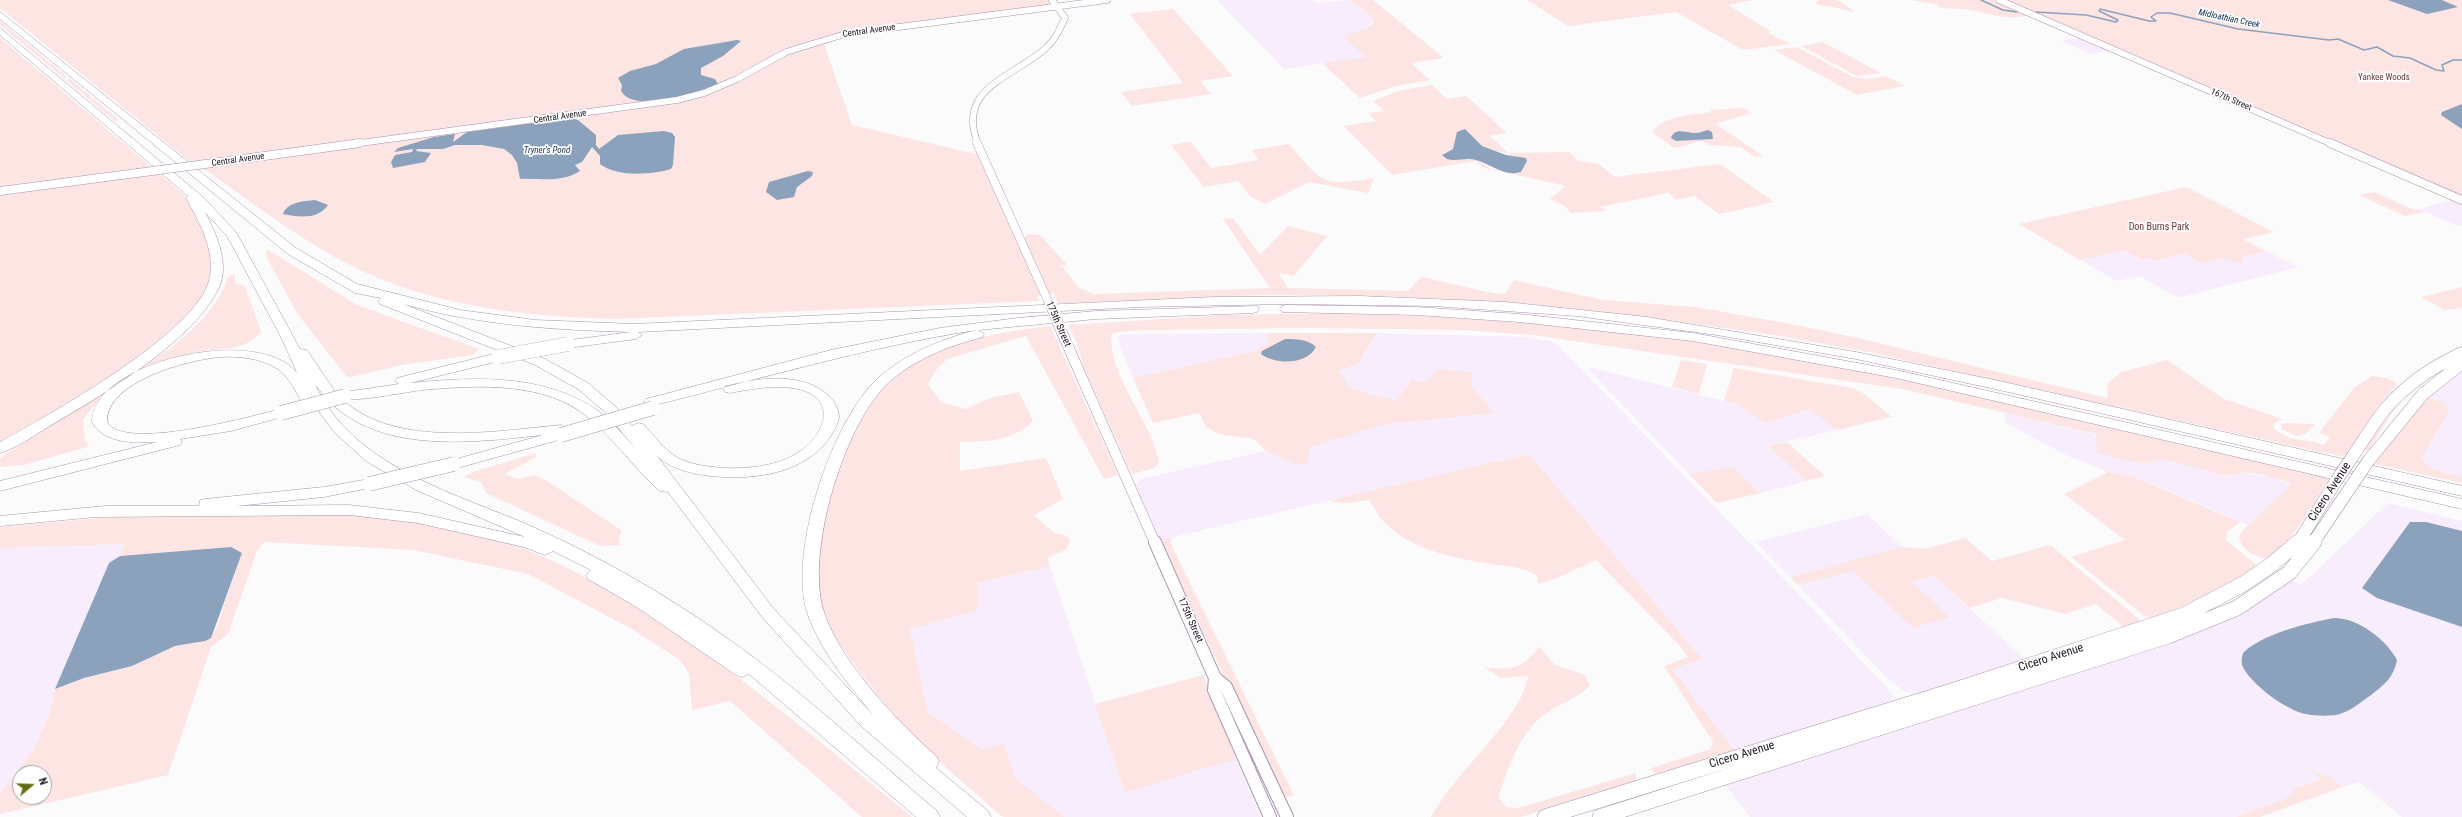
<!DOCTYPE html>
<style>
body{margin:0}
#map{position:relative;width:2462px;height:817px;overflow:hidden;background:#fbfbfb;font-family:"Roboto Condensed",sans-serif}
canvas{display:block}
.north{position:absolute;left:12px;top:765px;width:40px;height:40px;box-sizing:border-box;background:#fff;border:1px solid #a5a1a6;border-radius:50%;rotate:71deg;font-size:11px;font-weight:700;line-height:16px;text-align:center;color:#1d1520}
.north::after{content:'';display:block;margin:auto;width:14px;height:18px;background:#646c12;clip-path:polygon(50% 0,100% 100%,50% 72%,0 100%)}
</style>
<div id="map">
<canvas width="2462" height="817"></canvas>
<div class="north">N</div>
</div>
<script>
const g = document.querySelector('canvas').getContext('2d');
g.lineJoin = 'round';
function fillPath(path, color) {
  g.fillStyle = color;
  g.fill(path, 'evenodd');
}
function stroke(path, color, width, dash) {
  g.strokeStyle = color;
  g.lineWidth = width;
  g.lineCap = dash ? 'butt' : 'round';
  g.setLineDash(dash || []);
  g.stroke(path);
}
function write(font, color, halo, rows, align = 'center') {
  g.font = font + ' "Roboto Condensed",sans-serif';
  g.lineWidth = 3.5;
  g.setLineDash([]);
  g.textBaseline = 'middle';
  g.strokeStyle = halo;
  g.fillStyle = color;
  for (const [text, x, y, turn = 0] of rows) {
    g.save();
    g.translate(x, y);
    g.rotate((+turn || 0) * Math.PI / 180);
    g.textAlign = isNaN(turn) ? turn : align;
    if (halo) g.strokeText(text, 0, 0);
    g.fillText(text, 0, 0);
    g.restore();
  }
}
fillPath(new Path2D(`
 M1217,0H1314L1316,3L1350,0L1375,20L1361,32L1347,36L1366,57L1284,69Z
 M2078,38L2108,51L2091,54L2061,41Z
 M2452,200L2462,204V225L2458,226L2419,209Z
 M2123,250L2141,260L2148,258L2155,261L2185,254L2201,263L2222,258L2241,264L2244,257L2266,251L2298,267L2178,298L2140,276L2117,281L2080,260Z
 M1267,333L1269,343L1255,351L1133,378L1117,337L1122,334Z
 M1377,333L1524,337L1550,341L1559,346L1793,588L1892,693L1893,698L1890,701L1735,751L1672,669L1701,659L1529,454L1164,539L1162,545L1136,485L1140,479L1266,451L1296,465L1308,462V448L1381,425L1495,413L1471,386L1474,372L1439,369L1426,382L1412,379L1396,401L1350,388L1339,371L1358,364Z
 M1593,368L1739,405L1765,423L1810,409L1836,430L1768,446L1806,481L1760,493L1733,467L1689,474L1588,369Z
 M2462,372V477L2432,469L2425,464L2421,459L2450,410L2436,399L2424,396Z
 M2005,413L2097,435L2144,464L2163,459L2227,476L2236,472L2272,477L2292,485L2248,525L2174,493L2134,477L2108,472L2068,456L2007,424L2004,419Z
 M2388,503L2462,521V817H2402L2359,782L2343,787L2331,777L2312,771L2322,779L2295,788L2289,797L2235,817H1750L1725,784L2191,636L2239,615L2291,580L2301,585Z
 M1867,514L1902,547L1790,577L1756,542Z
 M126,544L120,556L109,563L55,689L50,712L34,749L0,794V548Z
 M1050,566L1125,793L1236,759L1261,817H1065L1016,779L1004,743L983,749L928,713L910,629L977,611V583Z
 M1853,571L1914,628L1912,582L1934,576L2025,659L1918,693L1905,692L1885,676L1798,585Z`), '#f8edfd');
fillPath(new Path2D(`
 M0,0H1048L1051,4L822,38L852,125L980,155L1040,295L1037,296L1039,301L615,319C514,316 416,305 326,252C283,227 243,196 201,167L193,164L0,8Z
 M1350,0H1373L1444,58L1411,63L1430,80L1396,86L1360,98L1322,63L1366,57L1345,39C1352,30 1369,32 1375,20Z
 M1527,0H1754L1728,5L1772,32L1768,33L1790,44L1743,50L1676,12L1568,26Z
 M1819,0H1838L1855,12C1848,11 1841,8 1837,8C1829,6 1823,7 1815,3Z
 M1910,0H1993L2029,15C2007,22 1987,12 1964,9C1954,8 1946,10 1936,6L1940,5Z
 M2003,0H2462V197Z
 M1173,9L1233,76L1200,81L1211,94L1132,106L1121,92L1183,83L1130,14Z
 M0,21L67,77L64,78L0,25Z
 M0,38L183,194C203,220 219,253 209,287C194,336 46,417 0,445Z
 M1823,42L1881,73L1857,76L1801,46Z
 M1797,47L1853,77L1867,79L1886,76L1905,86L1857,95L1774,50Z
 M70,79L119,120L115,121L66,80Z
 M1432,85L1447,99L1466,96L1507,133L1490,136L1508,153L1569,152L1579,161L1599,164L1615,177L1720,164L1774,202L1719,214L1695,196L1676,200L1668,193L1600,207L1606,211L1571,213L1565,206L1550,199L1566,186L1484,168L1476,161L1392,175L1344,126L1376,121L1368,113L1384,111L1373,101L1398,91ZM1468,131C1480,155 1507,149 1527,161L1521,172L1492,169L1477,160L1462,159L1443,153L1453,149Z
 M1743,108L1751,113L1716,124L1763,156L1755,157L1740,147L1710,145L1702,141L1674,148L1652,132C1665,115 1692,115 1712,112L1709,110Z
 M1191,142L1211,168L1259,160L1252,150L1289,144C1323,183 1320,187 1374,178L1368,193L1309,182L1265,204L1250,196L1238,181L1204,187L1171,145Z
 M2186,187L2274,232L2243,239L2266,251L2244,257L2241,264L2222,258L2201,263L2185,254L2155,261L2148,258L2142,260L2123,250L2080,260L2019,224Z
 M2374,192L2414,210L2419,209L2425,212L2405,216L2359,195Z
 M1233,218L1260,255L1288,226L1327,236L1294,276L1279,273L1288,288L1408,291L1421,277L1497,294L1506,293L1514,280L1602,300L1696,307L1796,325L1853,337L2107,398L2108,383L2121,372L2167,360L2224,399L2283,419L2274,423L2273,427C2287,443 2307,438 2324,445L2330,437L2319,433L2354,388L2372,376L2390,379L2397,384L2378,406L2344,457L1863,351L1781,336L1648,317L1531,304L1385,296L1255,295L1058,304L1054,293L1049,294L1024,238L1028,234L1040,235L1067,265L1059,266L1063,267L1078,287L1094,294L1270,288L1223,219Z
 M267,249L357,305L479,349L473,355L402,365L351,377L346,376L297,313L266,256Z
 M235,274V283L245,286L261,331C246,353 219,347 196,352C153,363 109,381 83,420L85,441L89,445L87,447L24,465L0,467V458L171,348C193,329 220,306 228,277Z
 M2462,287V308L2445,310L2421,297Z
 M1335,313C1513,317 1690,335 1865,371C2020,403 2175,442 2330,478C2311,505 2295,541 2266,559C2253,555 2242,551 2239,537L2243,530L2292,484C2273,477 2246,468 2227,476L2163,459L2144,464L2097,453L2096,434L1902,389L1533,335L1465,330L1309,328L1142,330L1117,332L1112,334C1106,372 1153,424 1159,462L1155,468L1132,474L1084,368L1077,343L1068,325L1225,315Z
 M1050,326L1117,473L1116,476L1104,479L1026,336L947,359L936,370L928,384L941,402L966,409L990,398L1019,392L1033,421C1011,442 989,441 960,442V471L1046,458L1063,499L1034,515L1054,533L1067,536L1070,541L1067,549L1047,558L1050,566L977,583V611L910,629L928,713L983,749L1004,743L1016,779L1065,817C1053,817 1012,817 1004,817C996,813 987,803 980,797C929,755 884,708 846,653C836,638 823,621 819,603C812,564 823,516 836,479C846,453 855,426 869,402C903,347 991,333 1050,326Z
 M1267,333H1377L1358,364L1339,371L1350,388L1396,401L1412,379L1426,382L1439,369L1474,372L1471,386L1495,413L1381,425L1309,448L1308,463L1296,465L1266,451L1254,439L1219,434L1206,427L1199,413L1153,423L1133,378L1255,351L1269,343Z
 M1681,360L1707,364L1699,394L1672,387Z
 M1734,368L1852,388L1863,393L1892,417L1836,430L1810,409L1765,423L1739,405L1724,401Z
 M2424,396L2445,402L2450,410L2421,459L2432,469L2462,477V483L2375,464L2399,426Z
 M2397,405L2368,451L2363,450Z
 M2286,423L2314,424L2306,434L2296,436L2281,429V424Z
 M1787,442L1825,476L1806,481L1768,446Z
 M536,453V457L505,474L518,479L534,475L547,481L621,530L619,545L600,546L486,493L481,482L464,477L476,471Z
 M1529,454L1702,659L1672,669L1735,751L1657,774L1649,769L1710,749L1713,742L1664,666L1688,657L1679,645L1596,560L1557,578L1538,584L1537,576C1524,566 1507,567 1491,564C1456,559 1409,549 1384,522C1378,516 1374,507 1369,500L1349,503L1331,502L1339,498Z
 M1733,467L1760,493L1717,503L1689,474Z
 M2108,472L2134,477L2240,522L2227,532L2226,540L2256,565C2249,581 2172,610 2153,619L2143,615L2071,557L2125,540L2064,494Z
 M348,513C402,519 457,525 509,543C571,565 628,600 681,637C762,692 836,755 912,817H862L730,701L692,710L689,674L680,660L632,629L528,574L413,550L264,542L257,551L228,634L211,647L168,775L0,814V794L34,749L50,712L55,689L84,678L132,666L175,646L196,643L215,631L242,553L231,547L120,556L125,544L0,548V527L113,517ZM20,773H44V797H20Z
 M1174,537L1170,542L1294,796L1281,797L1162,545L1164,539Z
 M1965,538L1992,561L2050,545L2132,613L2139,619V623L2125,628L2096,604L2065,614L2002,598L1970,608L1934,576L1912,582L1950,617L1913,628L1853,571L1798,585L1790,577L1902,547L1925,549Z
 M1539,647L1555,665L1585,675L1590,686C1575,700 1556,705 1541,717C1520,734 1505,773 1499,798L1506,807L1518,808L1636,773V781L1521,817H1431C1455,774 1496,742 1520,699C1524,692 1526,683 1529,676L1501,678L1485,668C1512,669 1522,670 1539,647Z
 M1203,675L1236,759L1125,793L1095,704Z
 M2311,771L2331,777L2343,787L2260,817H2235L2289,797L2295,788L2322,779Z`), '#fde5e4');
fillPath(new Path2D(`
 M2388,0H2442L2458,7L2427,14Z
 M737,40L741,41L723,56L701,68V75L715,79L718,84C698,92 634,114 621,91L622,85L618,78L630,71L656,64L684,49Z
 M2462,104V129L2441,115L2442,112Z
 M570,118L578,120L596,135V145L599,149L618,135L664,131L672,133L675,137L673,165L671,169C651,175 617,177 600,164V156L592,147L582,162L575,165L580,171C562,183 539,178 520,179L517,163L512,155L504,149L482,145H455L443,149H417L416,151L431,153L425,162L393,168L391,162L395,155L412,152L413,149L394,152L398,148L434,137L455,134L453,142L467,132Z
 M1465,129L1482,146L1506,155L1526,158L1527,161L1521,172C1504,177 1491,164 1476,160C1466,157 1456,162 1447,159L1442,155L1453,149L1457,132Z
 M1708,130L1712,132L1713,139L1676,141L1671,138C1675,127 1686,133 1695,133C1699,133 1703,131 1708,130Z
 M808,171L813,172L812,176L797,187L794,197L777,200L766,192L769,182Z
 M315,200L328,205C318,220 299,217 283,214C287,202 304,201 315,200Z
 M1285,339C1296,339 1308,339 1316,347C1307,365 1276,365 1261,354L1262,351Z
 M2410,522H2426L2462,531V627L2377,598L2362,588Z
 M231,547L242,553L211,638L205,641L175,646L132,666L84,678L55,689L109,563L120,556Z
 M2334,618C2358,618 2386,639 2397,660C2394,677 2384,685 2371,695C2361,702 2348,713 2336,715C2327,716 2315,716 2306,714C2287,711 2249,683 2242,665C2241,661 2242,657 2243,653C2262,634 2307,623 2334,618Z`), '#8ca1bb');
stroke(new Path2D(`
 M1981,0L2003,10L2017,12
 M2036,12L2086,15L2116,22L2118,20L2099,11L2100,9L2149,21H2156L2151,17L2157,13H2170L2238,29L2329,40L2338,39L2364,50L2377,47L2393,56L2410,58L2436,70L2444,71L2442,65L2453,60H2462`), '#8ca1bb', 1.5);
const secondaryFar3 = new Path2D(`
 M1999,0L2332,144
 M353,144L677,100L704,93L737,79L786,52L845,34L1107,0
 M978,144C955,87 1015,77 1047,47C1056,38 1060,29 1065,18L1052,0`);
const secondaryFar2 = new Path2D(`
 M977,143L1048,301
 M2330,143L2462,200
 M213,163L360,143
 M0,191L137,173`);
const secondaryFar1 = new Path2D(`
 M1060,328L1155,543`);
const secondary = new Path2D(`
 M1155,542L1215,678L1226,687L1287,817
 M1215,678L1214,690L1270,817`);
const primaryFar1 = new Path2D(`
 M2353,456C2364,440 2374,422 2387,407C2407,384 2434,366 2462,353
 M2369,460L2423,394L2462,363
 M2298,543L2336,481
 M2313,543L2352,485`);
const primary = new Path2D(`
 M1545,817L1958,689L2184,615L2243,584L2271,565L2298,542
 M1600,817L2168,636L2237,608L2289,573L2314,542`);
const highway = new Path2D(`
 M0,12L296,248L357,284L460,310L535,320L634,324L1214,297L1360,296L1506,302L1647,317L1856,352L1995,380L2462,486V496L1995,389L1856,359L1717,335L1577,316L1433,306L1287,304L1141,307L638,332L642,335L636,339L568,348L561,344L563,341L631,332C554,330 478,325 403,304L545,359L588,383L615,406L632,426L638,423L643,424C654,435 664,450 678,458C692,465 709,467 725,468C749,469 778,466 799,452C828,433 838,395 793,388C772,385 751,389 730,393L725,392L723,389L725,386C758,378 802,371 829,396C835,402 839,410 839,418C838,424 835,429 832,434C810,470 763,479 725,477C702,476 674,472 657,456L774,609L874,716C849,685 820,651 807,612C788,552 832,421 877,379C905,354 941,339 977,330C866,347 760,379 651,406L646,405L644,402L646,399L831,350L940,328L1018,318L1096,311L1257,306L1259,309L1257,312L1253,313L1096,319L978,330L984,334L983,337C948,346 912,360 886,385C843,428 805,554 824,612C840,662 898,722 937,757L939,762L936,768L988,811L991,817H967L861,726L762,617L668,492L660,491L654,486C632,464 613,439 589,418C546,381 477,385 423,390C406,392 355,402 342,399C394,449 497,431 561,425L568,429L562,433L564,436L562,439L454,469L447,464L449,461L543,435C468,443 364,457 315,384C351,464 450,492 524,523C595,554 664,593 727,638C801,690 868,753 937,811L940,817H916L749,674L742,677L736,675L635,606L588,579L586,575L591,570L553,551L545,555L524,547L418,523L349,515L96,517L0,526V516L105,506H199L200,500L205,499L324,487L369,479L377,484L374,487L324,497L237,506L349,505L418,513L525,537L416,490L366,461L333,431L315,406L305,407C296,394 290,376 276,368C260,358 239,356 220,357C188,360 106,381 107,422C123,452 253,416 281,409L286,410L288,413L286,416L231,431L180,439L182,442L180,445L0,491V481L157,442C135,443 104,444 92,422C92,361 259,324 297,373L282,339L227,236L205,212C216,233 229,262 220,285C198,339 98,398 48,427C33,436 17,448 0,453V442C49,415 190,336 208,284C218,255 200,223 186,198L188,196L0,35V28L203,197L236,232L300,349L307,350L338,396L345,392L399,384L395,381L397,378L498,353L503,354L505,357L503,360L410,383C473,377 542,373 597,410C611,420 624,436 636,449L605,412L578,389L535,365L380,304L378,301L381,298L355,293L288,254L0,19Z
 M1286,305L1417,307L1519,314L1693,333L1896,370L2462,499V509L1896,378L1693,341L1519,322L1417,315L1282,312L1280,309L1282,306Z`);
stroke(secondaryFar3, '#a893b0', 7);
stroke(secondaryFar2, '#a893b0', 9);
stroke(secondaryFar1, '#a893b0', 11);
stroke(secondary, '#a893b0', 14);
stroke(primaryFar1, '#a893b0', 13);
stroke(primary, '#a893b0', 16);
stroke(highway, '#a893b0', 1);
stroke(secondaryFar3, '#fff', 6);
stroke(secondaryFar2, '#fff', 8);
stroke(secondaryFar1, '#fff', 10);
stroke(secondary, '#fff', 12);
stroke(primaryFar1, '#fff', 12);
stroke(primary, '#fff', 15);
fillPath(highway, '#fff');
const secondaryBridgeFar1 = new Path2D(`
 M137,173L213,163
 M1048,301L1057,322`);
const secondaryBridge = new Path2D(`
 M1057,321L1060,328`);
const primaryBridge = new Path2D(`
 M2336,481L2353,456
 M2352,485L2369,460`);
const highwayBridge = new Path2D(`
 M498,357L568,344
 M281,413L345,396
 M561,435L653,408
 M369,484L454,464`);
stroke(secondaryBridgeFar1, '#a893b0', 9, []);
stroke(secondaryBridge, '#a893b0', 11, []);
stroke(primaryBridge, '#a893b0', 13, []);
stroke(highwayBridge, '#a893b0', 15, []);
stroke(secondaryBridgeFar1, '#fff', 8);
stroke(secondaryBridge, '#fff', 10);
stroke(primaryBridge, '#fff', 12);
stroke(highwayBridge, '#fff', 14);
write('italic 9px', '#0d2d51', '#fff', [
 ["Midloathian Creek",2229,19,12],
 ["Tryner's Pond",547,151]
]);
write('9px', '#1d1520', '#fff', [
 ["Central Avenue",869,31,-8],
 ["167th Street",2231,100,23],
 ["Central Avenue",560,117,-8],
 ["Central Avenue",238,160,-8]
]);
write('9px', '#6a3637', '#fff', [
 ["Yankee Woods",2384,78]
]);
write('10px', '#6a3637', '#fff', [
 ["Don Burns Park",2159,227]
]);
write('10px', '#1d1520', '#fff', [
 ["175th Street",1058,324,66],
 ["175th Street",1190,620,66]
]);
write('12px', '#1d1520', '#fff', [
 ["Cicero Avenue",2330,492,-57],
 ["Cicero Avenue",2051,658,-18],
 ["Cicero Avenue",1742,755,-17]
]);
</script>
